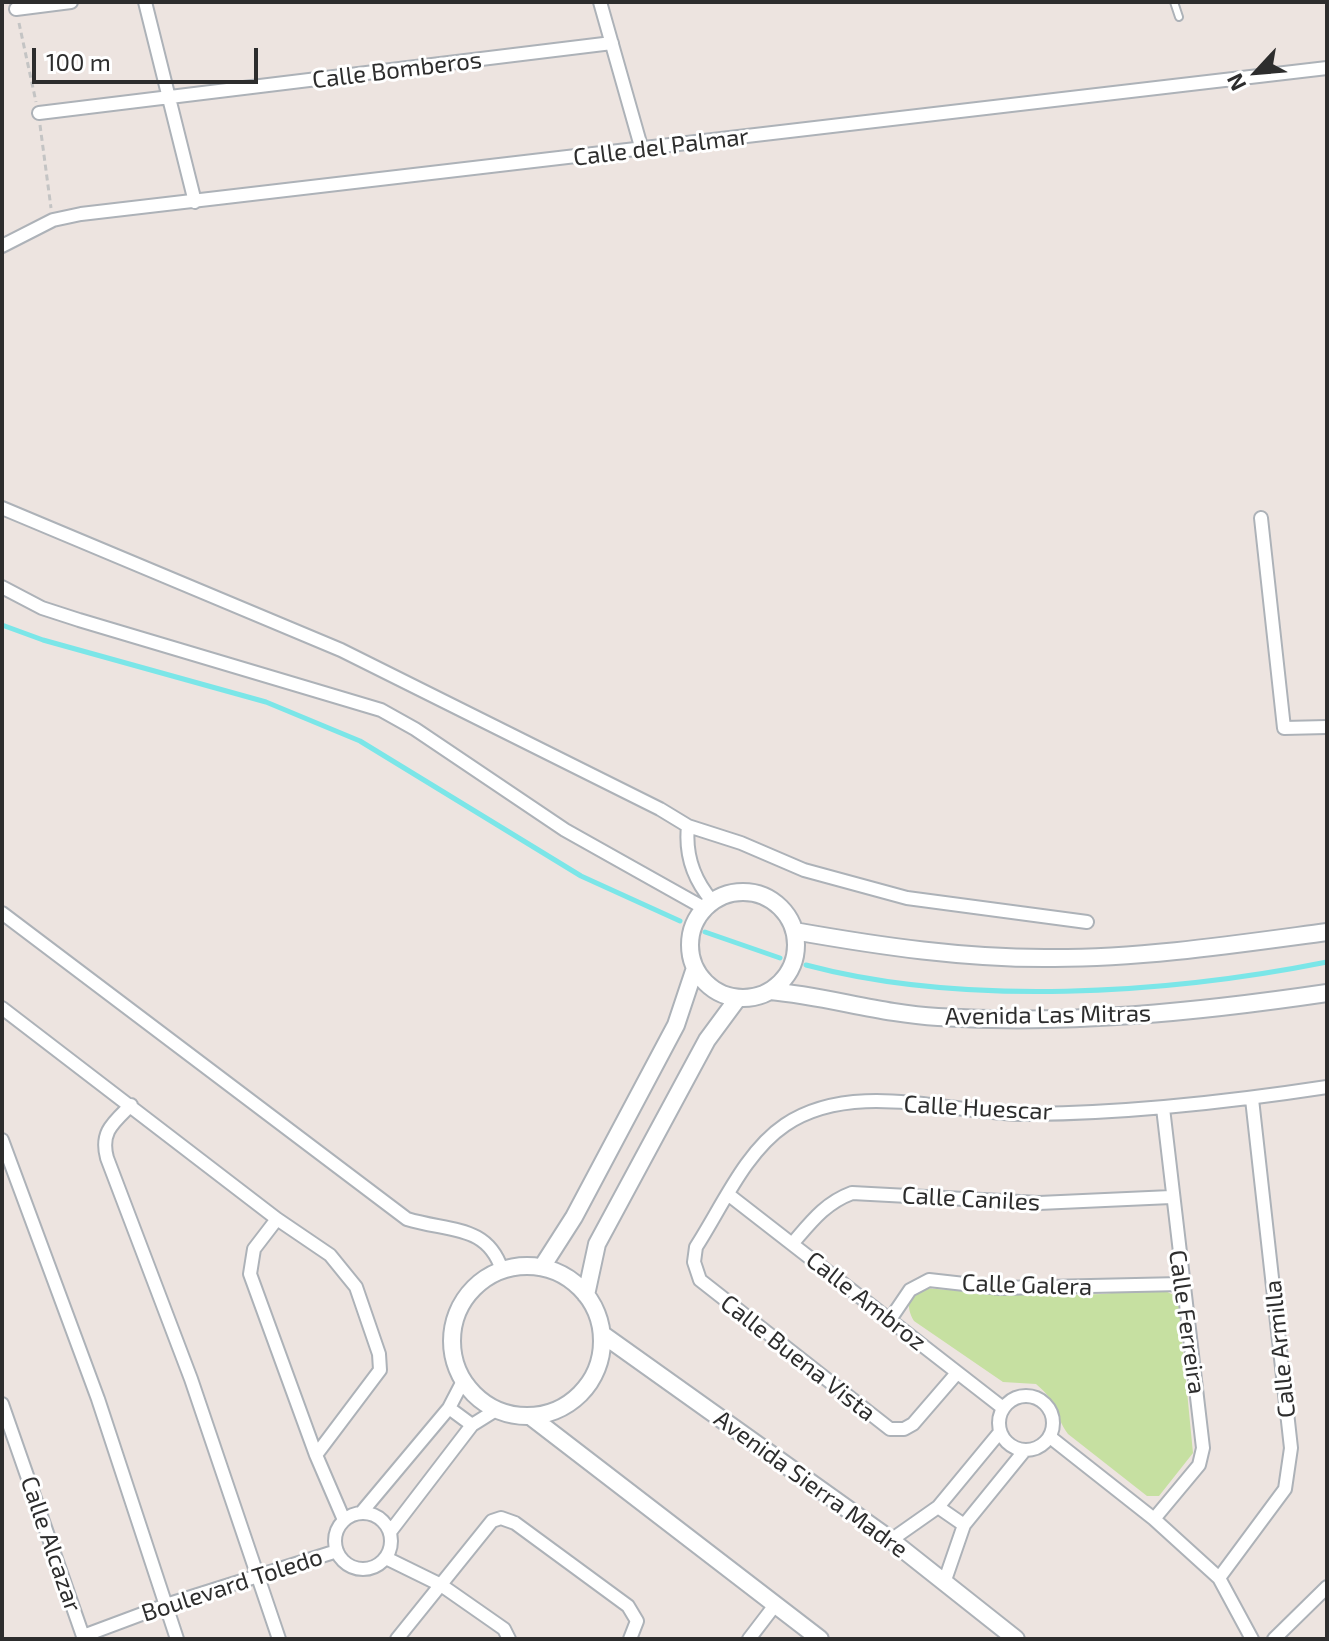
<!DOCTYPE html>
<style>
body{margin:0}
#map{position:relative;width:1329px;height:1641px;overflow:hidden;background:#ede4e0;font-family:"Exo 2",sans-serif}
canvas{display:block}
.frame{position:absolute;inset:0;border:4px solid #2d2d2d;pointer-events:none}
.north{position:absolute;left:1217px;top:32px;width:80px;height:80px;-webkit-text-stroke:6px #fff;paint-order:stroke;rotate:244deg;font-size:22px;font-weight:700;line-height:32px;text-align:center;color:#2d2d2d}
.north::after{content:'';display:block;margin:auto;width:28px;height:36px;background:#2d2d2d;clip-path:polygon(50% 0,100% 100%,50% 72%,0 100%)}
.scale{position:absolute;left:32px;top:48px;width:226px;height:36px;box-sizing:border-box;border:4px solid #2d2d2d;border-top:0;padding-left:10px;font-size:24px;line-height:28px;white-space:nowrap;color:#2d2d2d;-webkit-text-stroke:6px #fff;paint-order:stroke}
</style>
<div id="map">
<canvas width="1329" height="1641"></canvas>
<div class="frame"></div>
<div class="north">N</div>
<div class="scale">100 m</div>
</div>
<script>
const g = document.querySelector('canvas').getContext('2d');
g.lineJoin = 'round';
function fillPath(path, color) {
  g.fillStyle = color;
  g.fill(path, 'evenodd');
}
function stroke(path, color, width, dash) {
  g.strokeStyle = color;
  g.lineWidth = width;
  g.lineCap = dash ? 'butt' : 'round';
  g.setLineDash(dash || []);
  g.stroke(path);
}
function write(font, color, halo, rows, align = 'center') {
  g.font = font + ' "Exo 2",sans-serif';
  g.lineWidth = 6;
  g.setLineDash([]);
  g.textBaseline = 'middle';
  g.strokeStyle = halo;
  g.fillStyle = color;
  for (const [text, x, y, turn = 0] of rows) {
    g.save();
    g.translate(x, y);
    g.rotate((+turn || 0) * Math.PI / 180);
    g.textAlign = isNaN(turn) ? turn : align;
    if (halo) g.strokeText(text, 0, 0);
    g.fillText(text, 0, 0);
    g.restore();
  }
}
fillPath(new Path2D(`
 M922,1288C982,1292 1042,1297 1102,1294C1127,1292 1159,1280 1178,1299L1193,1453L1159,1496H1147L1068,1434C1053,1413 1060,1404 1036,1384L1003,1382L914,1321C906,1307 907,1297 922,1288Z`), '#c6e0a1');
stroke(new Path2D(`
 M2,625L43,640L266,702L360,741L581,876L680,921
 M705,932L780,958
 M806,965C964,1007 1167,994 1327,962`), '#7be6e8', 5);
const lane = new Path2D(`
 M1174,2L1179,17`);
const street = new Path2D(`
 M145,2L195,202
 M600,2L642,150
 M16,9L71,2
 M39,113L612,43
 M2,246L53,220L81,214L1327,68
 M2,508L341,650L660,809L688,826C685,854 694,880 712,901
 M1261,518L1284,728L1327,727
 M2,587L42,608L79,620L381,710L415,729L565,830L704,908
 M688,826L741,843L804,870L907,898L1087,922
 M2,913L407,1219C449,1232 487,1224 502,1270
 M2,1008L277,1219L330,1255L356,1287L379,1354L380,1370L316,1455
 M131,1105C113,1123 100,1132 107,1158L191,1379L279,1639
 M2,1140L98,1399L177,1639
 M729,1195L1003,1408
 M277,1219L254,1249L250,1274L316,1455L344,1520
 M792,1244C811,1222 825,1203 852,1193L1039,1203L1171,1197
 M891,1318L910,1290L929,1280L1000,1288L1181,1284
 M957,1373L913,1424L904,1429H890L700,1280L694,1262L696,1247C722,1207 745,1152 785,1125C855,1078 952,1115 1030,1114C1130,1113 1229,1102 1327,1087
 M999 1423a27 27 0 1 1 54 0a27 27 0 1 1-54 0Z
 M2,1404L84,1639
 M449,1408L472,1425
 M1050,1437L1154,1519L1219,1578L1252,1639
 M938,1507L964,1525
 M335 1541a28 28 0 1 1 56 0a28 28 0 1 1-56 0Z
 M361,1513L449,1408L463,1381
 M1154,1519L1199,1465L1203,1448L1163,1108
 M390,1532L472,1425L496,1410
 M891,1540L938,1507L1000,1432
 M386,1558L441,1585L504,1629L509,1639
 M1219,1578L1285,1489L1291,1448L1252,1099
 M944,1583L964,1525L1025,1450
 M83,1636L166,1605L337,1551
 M397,1639L492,1521L501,1518L515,1523L628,1606L637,1621L630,1639
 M749,1639L775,1605
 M1274,1639L1327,1587`);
const secondary = new Path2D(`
 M690 945a53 53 0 1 1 106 0a53 53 0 1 1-106 0Z
 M794,931C879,946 966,959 1054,958C1145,958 1237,944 1327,932
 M770,991C826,996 882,1014 938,1017C1069,1025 1198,1012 1327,993
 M452 1341a75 75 0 1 1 150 0a75 75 0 1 1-150 0Z
 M542,1267L574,1217L676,1025L695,968
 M586,1295L597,1244L707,1040L738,998
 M602,1334L891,1540L1016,1639
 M530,1416L820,1639`);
stroke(lane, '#adb2b8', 10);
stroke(street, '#adb2b8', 16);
stroke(secondary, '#adb2b8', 20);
stroke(new Path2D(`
 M19,23L36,102
 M40,125L51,208`), '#c4c4c4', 3, [6, 4]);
stroke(lane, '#fff', 6);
stroke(street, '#fff', 12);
stroke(secondary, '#fff', 16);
write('24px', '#2d2d2d', '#fff', [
 ["Calle Bomberos",397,70,-7],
 ["Calle del Palmar",661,147,-7],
 ["Avenida Las Mitras",1048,1015,-1],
 ["Calle Huescar",978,1108,3],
 ["Calle Caniles",971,1199,3],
 ["Calle Galera",1027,1285,2],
 ["Calle Ambroz",866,1301,38],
 ["Calle Ferreira",1187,1322,82],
 ["Calle Armilla",1280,1349,-96],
 ["Calle Buena Vista",798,1358,38],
 ["Avenida Sierra Madre",811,1484,36],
 ["Calle Alcazar",51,1544,71],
 ["Boulevard Toledo",232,1585,-18]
]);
</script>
